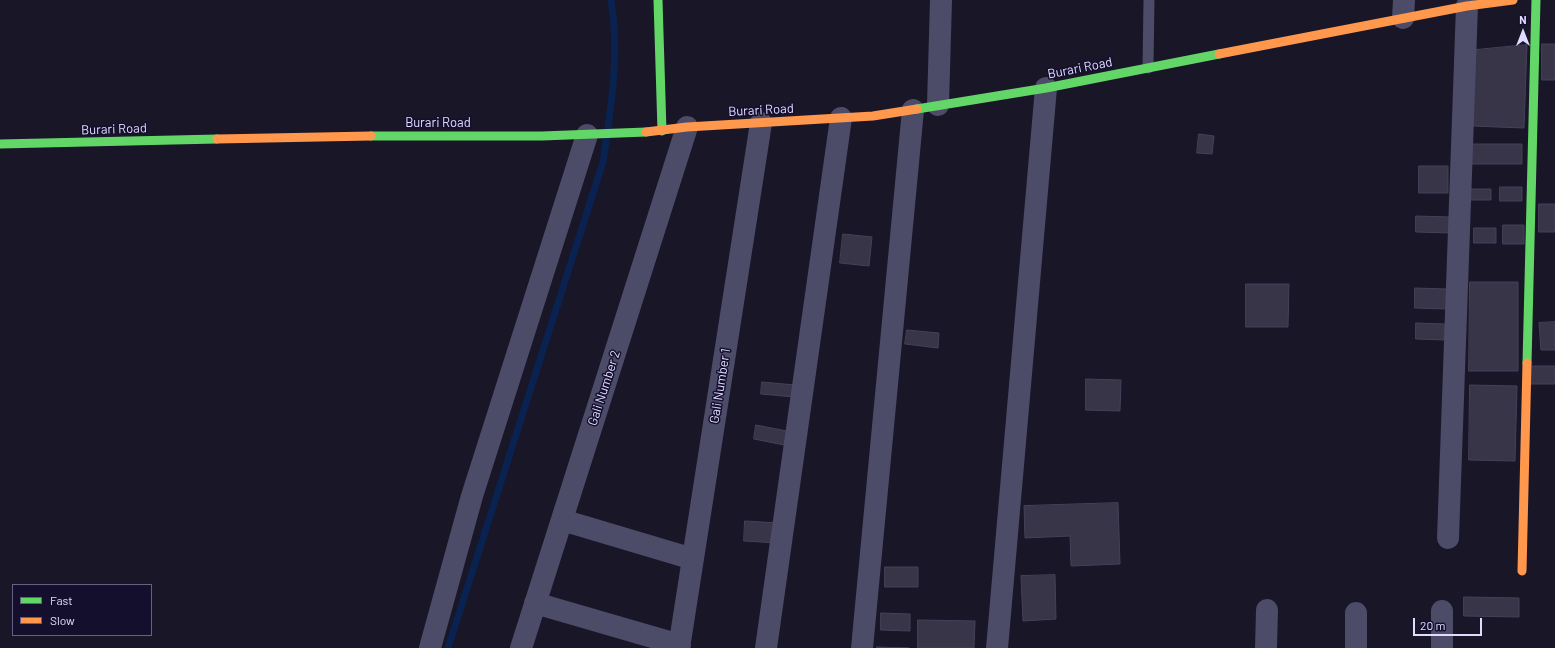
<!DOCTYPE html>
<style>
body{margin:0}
#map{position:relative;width:1555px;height:648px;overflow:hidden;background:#191627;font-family:Barlow,sans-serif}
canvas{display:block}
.legend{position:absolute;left:12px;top:584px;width:140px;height:52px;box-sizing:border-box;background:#150f2e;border:1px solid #666182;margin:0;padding:5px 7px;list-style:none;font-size:12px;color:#e0dcff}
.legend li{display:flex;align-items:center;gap:8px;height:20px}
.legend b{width:20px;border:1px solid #666182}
.north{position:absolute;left:1503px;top:12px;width:40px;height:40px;-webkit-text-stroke:3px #150f2e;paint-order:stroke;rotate:0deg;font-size:11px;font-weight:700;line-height:16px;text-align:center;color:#e0dcff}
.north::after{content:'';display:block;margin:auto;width:14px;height:18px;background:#e0dcff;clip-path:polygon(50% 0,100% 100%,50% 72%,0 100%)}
.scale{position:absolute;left:1413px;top:618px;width:69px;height:18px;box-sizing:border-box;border:2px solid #e0dcff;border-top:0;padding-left:5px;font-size:12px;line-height:14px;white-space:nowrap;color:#e0dcff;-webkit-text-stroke:3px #150f2e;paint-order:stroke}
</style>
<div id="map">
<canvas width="1555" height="648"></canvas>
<ul class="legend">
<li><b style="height:5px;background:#63d668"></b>Fast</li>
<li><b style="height:5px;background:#ff974d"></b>Slow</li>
</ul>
<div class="north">N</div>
<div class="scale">20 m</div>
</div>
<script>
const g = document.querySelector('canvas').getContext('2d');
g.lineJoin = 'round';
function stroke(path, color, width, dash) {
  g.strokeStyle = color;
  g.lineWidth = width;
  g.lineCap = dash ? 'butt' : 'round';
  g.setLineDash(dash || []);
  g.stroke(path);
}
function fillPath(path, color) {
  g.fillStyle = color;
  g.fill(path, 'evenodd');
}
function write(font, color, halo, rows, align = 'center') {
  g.font = font + ' Barlow,sans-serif';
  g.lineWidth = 3;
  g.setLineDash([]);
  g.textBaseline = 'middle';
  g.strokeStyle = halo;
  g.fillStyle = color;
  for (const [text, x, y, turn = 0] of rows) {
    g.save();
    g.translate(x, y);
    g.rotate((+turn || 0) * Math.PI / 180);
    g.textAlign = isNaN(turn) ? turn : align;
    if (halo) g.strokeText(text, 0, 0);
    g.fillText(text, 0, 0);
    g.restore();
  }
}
stroke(new Path2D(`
 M448,648L603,162C611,108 620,54 611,0`), '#0a224f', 7);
const building = new Path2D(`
 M1542,44H1555V80H1542Z
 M1527,45L1524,128L1472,126L1476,50Z
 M1199,134L1214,136L1212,154L1197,153Z
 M1470,144H1522V164H1470Z
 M1419,166H1448V193H1419Z
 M1500,187H1522V201H1500Z
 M1469,189H1491V200H1469Z
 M1539,204H1555V232H1539Z
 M1416,216L1450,217V233L1416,232Z
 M1503,225H1524V244H1503Z
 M1474,228H1496V243H1474Z
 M843,234L872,237L869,266L840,263Z
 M1470,282H1518V371H1469Z
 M1246,284H1289L1288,327H1246Z
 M1415,288L1447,289L1446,309L1415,308Z
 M1555,322V350H1541L1539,323Z
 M1416,323L1445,324L1444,340L1416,339Z
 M907,330L939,333L938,348L905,344Z
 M1531,366H1555V384H1531Z
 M1086,379L1121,380L1120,411L1086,410Z
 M762,382L795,385L794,397L761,394Z
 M1470,385L1517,386L1515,461L1469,460Z
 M756,425L787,431L784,445L754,439Z
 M1118,503L1120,564L1071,566L1070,536L1025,538L1024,506Z
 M745,521L778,523L777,543L744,541Z
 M885,567H918V587H885Z
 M1055,575L1056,619L1023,621L1021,576Z
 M1464,597L1519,598V617L1464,616Z
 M881,613L910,614V631L881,630Z
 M918,620L975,621L974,648H918Z
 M877,647L909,648H877Z`);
fillPath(building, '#383548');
stroke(building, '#45415a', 1);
stroke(new Path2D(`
 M1148,68L1149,0`), '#4c4b68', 11);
stroke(new Path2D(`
 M1403,18L1404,0
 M938,105L941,0
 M562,520L693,559
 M1448,538L1467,6
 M535,603L680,645
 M430,648L472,496L587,135
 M521,648L687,127
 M679,648L761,123
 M766,648L841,118
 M862,648L913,110
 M997,648L1046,88
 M1266,648L1267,610
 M1356,648V613
 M1442,648V611`), '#4c4b68', 22);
stroke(new Path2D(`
 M658,0L662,131
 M917,109L1046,88L1219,54
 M371,136H542L646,132
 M0,144L217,139
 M1527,363L1536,0`), '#63d668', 9);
stroke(new Path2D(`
 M1219,54L1467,6L1513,0
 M646,132L687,127L873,116L917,109
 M217,139L371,136
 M1522,571L1527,363`), '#ff974d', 9);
write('13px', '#e0dcff', '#150f2e', [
 ["Burari Road",1080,68,-11],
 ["Burari Road",761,110,-3],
 ["Burari Road",438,123],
 ["Burari Road",114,129,-2],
 ["Gali Number 1",720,386,-81],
 ["Gali Number 2",604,388,-72]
]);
</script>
